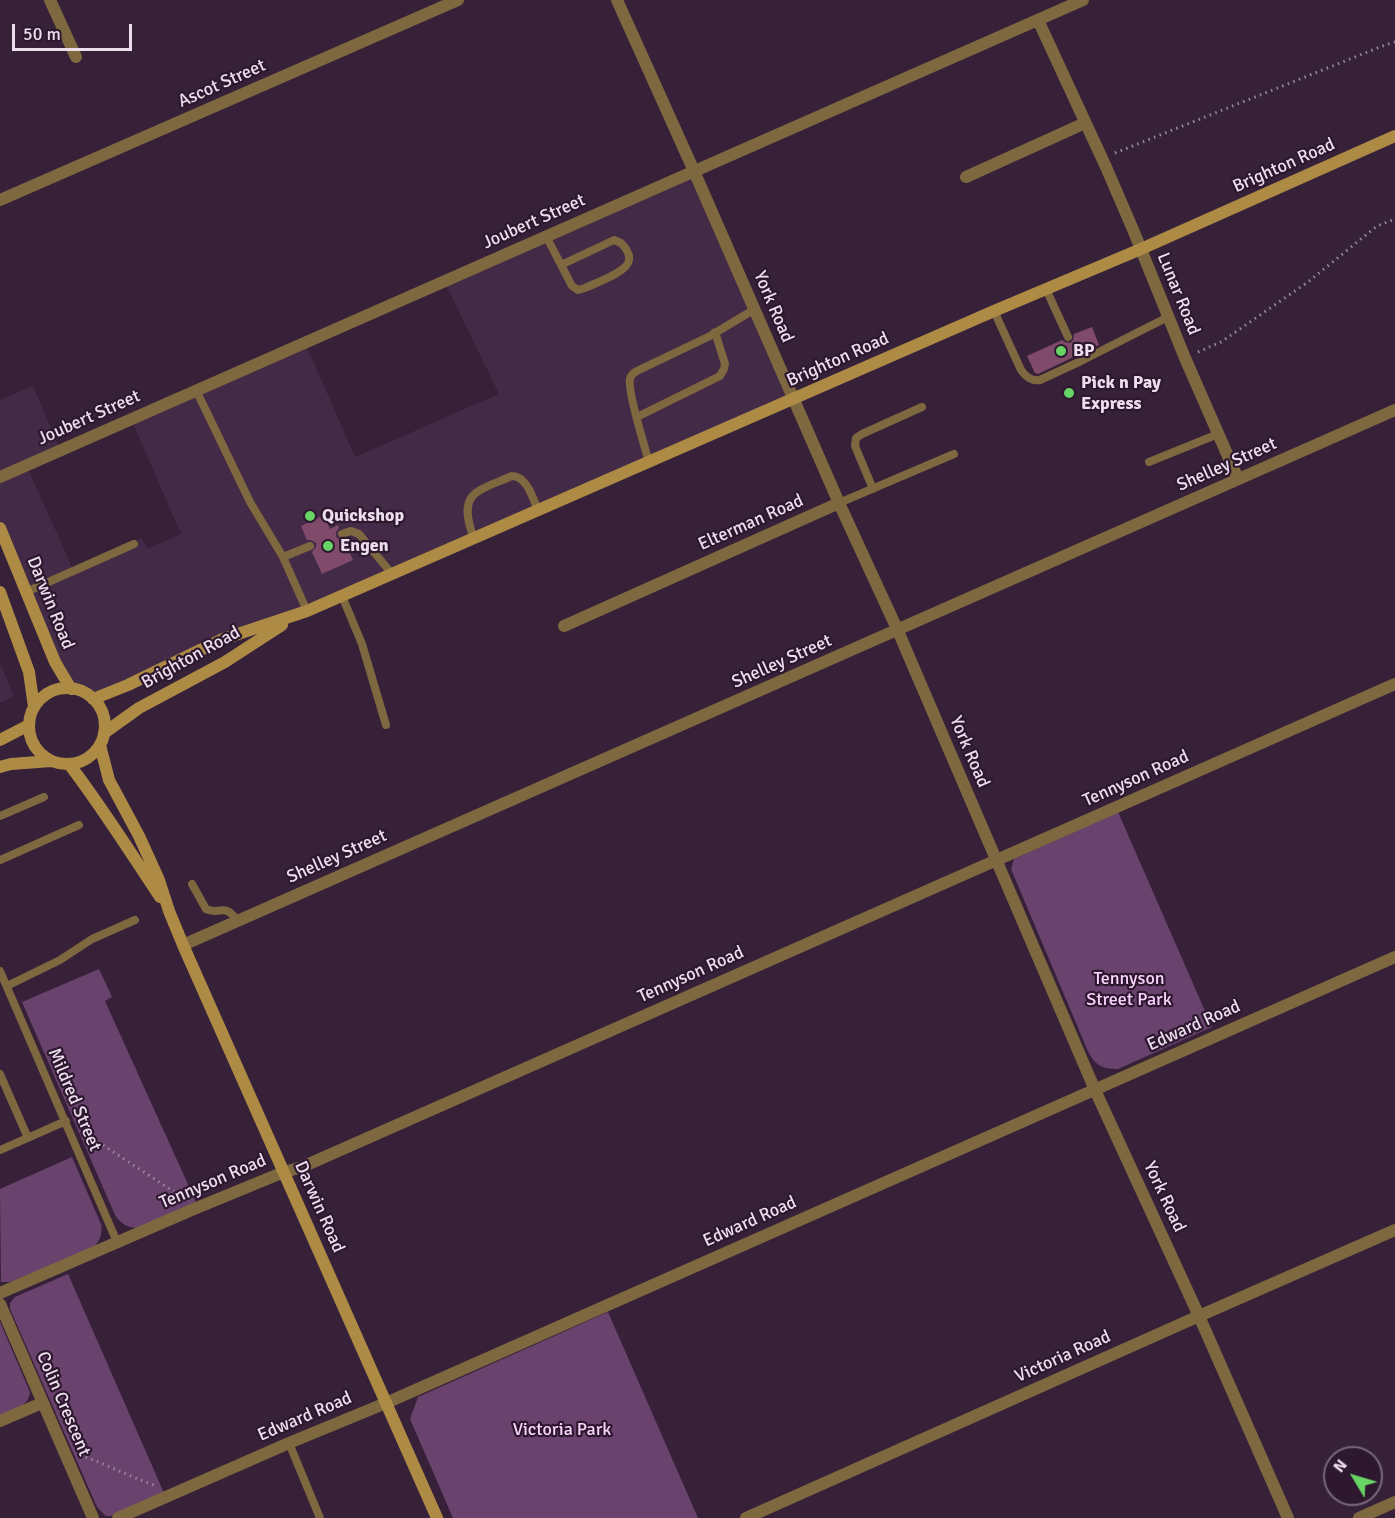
<!DOCTYPE html>
<style>
body{margin:0}
#map{position:relative;width:1395px;height:1518px;overflow:hidden;background:#372139;font-family:Signika,sans-serif}
canvas{display:block}
.north{position:absolute;left:1323px;top:1446px;width:60px;height:60px;box-sizing:border-box;background:#2d182f;border:2px solid #7a677b;border-radius:50%;rotate:308deg;font-size:16px;font-weight:700;line-height:24px;text-align:center;color:#eddeee}
.north::after{content:'';display:block;margin:auto;width:21px;height:27px;background:#67d465;clip-path:polygon(50% 0,100% 100%,50% 72%,0 100%)}
.scale{position:absolute;left:12px;top:24px;width:120px;height:27px;box-sizing:border-box;border:3px solid #eddeee;border-top:0;padding-left:8px;font-size:18px;line-height:21px;white-space:nowrap;color:#eddeee;-webkit-text-stroke:4px #2d182f;paint-order:stroke}
</style>
<div id="map">
<canvas width="1395" height="1518"></canvas>
<div class="north">N</div>
<div class="scale">50 m</div>
</div>
<script>
const g = document.querySelector('canvas').getContext('2d');
g.lineJoin = 'round';
function fillPath(path, color) {
  g.fillStyle = color;
  g.fill(path, 'evenodd');
}
function stroke(path, color, width, dash) {
  g.strokeStyle = color;
  g.lineWidth = width;
  g.lineCap = dash ? 'butt' : 'round';
  g.setLineDash(dash || []);
  g.stroke(path);
}
function write(font, color, halo, rows, align = 'center') {
  g.font = font + ' Signika,sans-serif';
  g.lineWidth = 4.5;
  g.setLineDash([]);
  g.textBaseline = 'middle';
  g.strokeStyle = halo;
  g.fillStyle = color;
  for (const [text, x, y, turn = 0] of rows) {
    g.save();
    g.translate(x, y);
    g.rotate((+turn || 0) * Math.PI / 180);
    g.textAlign = isNaN(turn) ? turn : align;
    if (halo) g.strokeText(text, 0, 0);
    g.fillText(text, 0, 0);
    g.restore();
  }
}
fillPath(new Path2D(`
 M694,172L792,398L93,698L83,692L72,688L0,530V400L33,386L60,450L26,465L73,569L142,538L147,549L181,534L132,421L306,345L355,457L499,394L445,283Z
 M0,663L14,696L0,703Z`), '#432a46');
fillPath(new Path2D(`
 M1118,812L1212,1027L1118,1069C1100,1069 1094,1064 1087,1049L1011,869L1014,859Z
 M99,969L112,997L105,1001L196,1202L139,1228C128,1228 121,1224 115,1215L22,1002Z
 M72,1157L101,1224C103,1233 100,1241 93,1248L10,1282H1L0,1189Z
 M68,1274L164,1493L111,1516H106L97,1507L10,1309V1303L15,1297Z
 M608,1312L698,1518H453L410,1419L418,1397Z
 M0,1322L30,1392C29,1407 12,1410 0,1415Z`), '#69436e');
fillPath(new Path2D(`
 M1092,327L1099,345L1038,374L1035,373L1027,356L1062,340L1065,342L1070,343L1073,340L1074,334Z
 M324,515L330,529L338,525L339,528L336,532V537L340,540H344L353,560L322,574L312,552L316,547V543L311,540H307L301,526Z`), '#804b6b');
stroke(new Path2D(`
 M1115,153L1385,45L1395,42
 M1198,352L1221,342L1308,282L1377,226L1395,219
 M83,1132L185,1199
 M80,1455C106,1464 130,1477 157,1486`), '#9a889c', 3, [1.5, 4.5]);
stroke(new Path2D(`
 M546,236L572,286L578,290L585,288C595,283 628,272 629,260C630,254 625,247 621,243L614,240L561,265
 M1046,289L1068,337
 M994,311L1021,370C1026,377 1031,381 1040,380L1079,362L1168,317
 M196,390L250,502L283,557L307,611
 M637,417L720,376L724,369L725,364L715,332
 M649,462C645,448 627,390 630,379C631,374 635,372 639,370L710,336L755,309
 M1149,462L1218,434
 M873,489L855,446L856,438L862,434L922,407
 M839,503L954,454
 M342,534L351,531L359,534L392,574
 M474,539C457,492 475,492 512,476C527,476 533,499 538,510
 M283,557L310,546
 M26,592L134,544
 M342,596L362,644L386,725
 M0,816L44,797
 M0,860L79,825
 M192,884L206,909C223,916 222,901 238,921
 M0,971L117,1242
 M7,986L60,960L92,939L135,920
 M0,1074L28,1138
 M0,1150L66,1121
 M289,1443L320,1518`), '#7e683f', 8);
stroke(new Path2D(`
 M50,0L76,57
 M617,0L694,171L839,503L898,631L1095,1090L1199,1316L1288,1518
 M1038,20L1106,167L1134,232L1185,358L1238,479
 M966,177L1085,123
 M0,200L458,0
 M0,477L1083,0
 M564,626L839,503
 M183,945L1395,410
 M0,1293L194,1209L284,1172L302,1167L1395,684
 M0,1304L93,1518
 M0,1421L42,1403
 M118,1518L289,1443L386,1403L1395,957
 M746,1518L1199,1316L1395,1230
 M1359,1518L1395,1502`), '#7e683f', 12);
stroke(new Path2D(`
 M0,528L55,662L71,689
 M0,592L29,672L34,707
 M29 726a38 38 0 1 1 76 0a38 38 0 1 1-76 0Z
 M93,699L128,685L223,639L307,611L994,311L1141,249L1395,136
 M104,733L139,708L225,662L282,625
 M0,740L29,725
 M100,745L109,780L139,836L159,880L169,911L183,945L437,1518
 M69,764C102,807 130,852 160,897
 M0,767L11,764L51,761`), '#ad8b45', 12);
for (const [x, y, r, color] of [
 [1061,351,6,"#67d465"],
 [1069,393,6,"#67d465"],
 [310,516,6,"#67d465"],
 [328,546,6,"#67d465"]
]) {
  const dot = new Path2D();
  dot.arc(x, y, r, 0, 2 * Math.PI);
  g.fillStyle = color;
  g.fill(dot);
  stroke(dot, '#2d182f', 2);
}
write('18px', '#eddeee', '#2d182f', [
 ["Ascot Street",222,84,-24],
 ["Brighton Road",1284,166,-24],
 ["Joubert Street",534,222,-24],
 ["Lunar Road",1178,294,68],
 ["York Road",773,307,67],
 ["Brighton Road",838,360,-24],
 ["Joubert Street",89,418,-24],
 ["Shelley Street",1227,465,-24],
 ["Elterman Road",751,523,-24],
 ["Darwin Road",50,603,68],
 ["Brighton Road",191,658,-29],
 ["Shelley Street",782,662,-24],
 ["York Road",969,752,67],
 ["Tennyson Road",1136,779,-24],
 ["Shelley Street",337,857,-24],
 ["Tennyson Road",691,975,-24],
 ["Edward Road",1194,1026,-24],
 ["Mildred Street",74,1100,67],
 ["Tennyson Road",213,1182,-23],
 ["York Road",1164,1197,65],
 ["Darwin Road",319,1207,66],
 ["Edward Road",750,1222,-24],
 ["Victoria Road",1063,1357,-24],
 ["Colin Crescent",63,1404,67],
 ["Edward Road",305,1417,-23]
]);
write('bold 18px', '#eddeee', '#2d182f', [
 ["BP",1073,351],
 ["Pick n Pay",1081,383],
 ["Express",1081,404],
 ["Quickshop",322,516],
 ["Engen",340,546]
], 'left');
write('18px', '#fbd5ff', '#2d182f', [
 ["Tennyson",1129,979],
 ["Street Park",1129,1000],
 ["Victoria Park",562,1430]
]);
</script>
